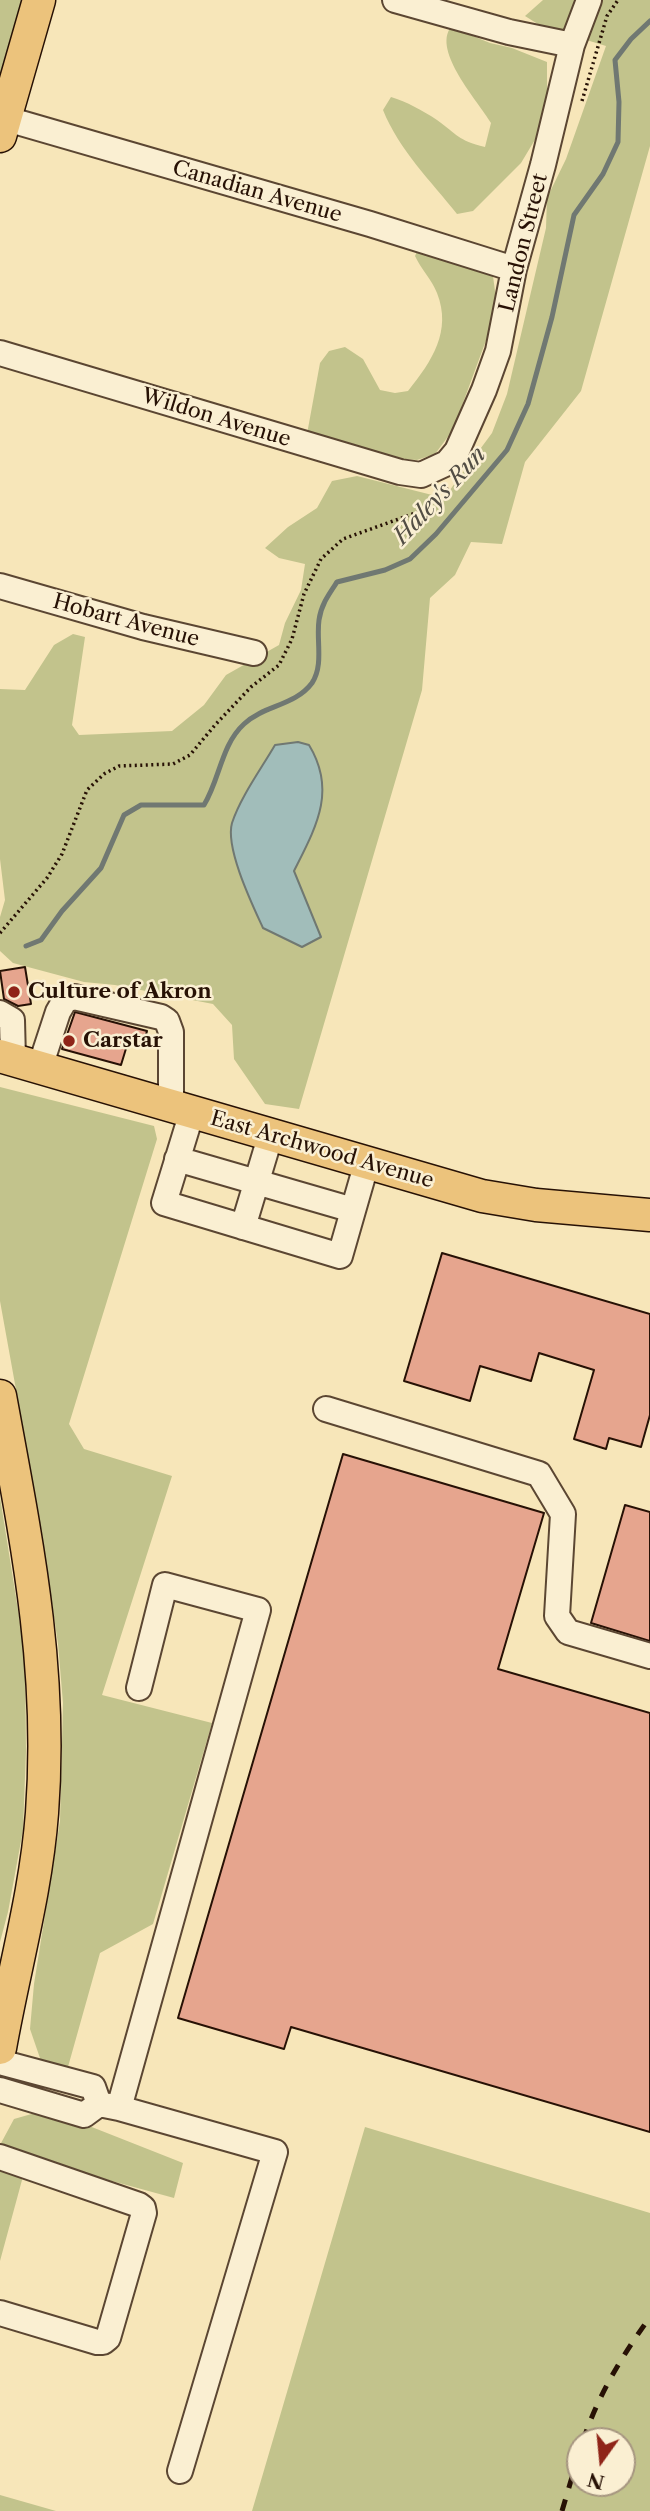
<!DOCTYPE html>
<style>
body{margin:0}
#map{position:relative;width:650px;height:2511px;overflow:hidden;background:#f7e6b9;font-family:"Libre Caslon Text",serif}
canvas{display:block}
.north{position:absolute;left:566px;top:2427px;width:70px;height:70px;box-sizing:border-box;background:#faefd2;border:2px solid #a69680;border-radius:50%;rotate:195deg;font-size:19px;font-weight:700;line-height:28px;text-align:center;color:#271105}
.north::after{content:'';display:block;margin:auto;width:24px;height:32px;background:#8f2418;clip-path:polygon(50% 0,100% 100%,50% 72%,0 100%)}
</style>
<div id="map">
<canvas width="650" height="2511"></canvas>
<div class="north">N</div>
</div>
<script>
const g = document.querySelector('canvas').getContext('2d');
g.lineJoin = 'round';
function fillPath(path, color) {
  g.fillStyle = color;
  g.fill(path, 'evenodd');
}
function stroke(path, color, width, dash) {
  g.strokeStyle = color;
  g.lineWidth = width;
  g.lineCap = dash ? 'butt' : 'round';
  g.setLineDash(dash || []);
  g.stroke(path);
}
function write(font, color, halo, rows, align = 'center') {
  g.font = font + ' "Libre Caslon Text",serif';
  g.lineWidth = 5;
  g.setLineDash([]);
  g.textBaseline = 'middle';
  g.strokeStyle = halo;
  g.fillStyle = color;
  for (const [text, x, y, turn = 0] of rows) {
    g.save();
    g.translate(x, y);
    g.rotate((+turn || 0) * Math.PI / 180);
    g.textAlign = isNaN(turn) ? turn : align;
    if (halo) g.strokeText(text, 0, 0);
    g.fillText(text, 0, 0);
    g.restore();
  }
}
fillPath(new Path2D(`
 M0,0H22L0,76Z
 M543,0H650V146L581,391L525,462L502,544L471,542L455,575L430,598L422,690L299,1109L265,1104L234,1059L232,1025L213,1004L115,985L84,982L13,963L0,951V917L5,900L0,859V689L25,690L54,645L73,634L85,637L72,725L79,735L172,731L204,705L226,675L279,645L285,623L301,590L305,564L279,558L265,548L288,527L317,508L332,481L357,476L444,498L492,433L507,394L546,228L547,198L566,159L606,46L541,26L525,16Z
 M451,27L490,43L512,48L547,62V93L536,138L521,163L473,211L457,214C431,181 399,150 383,110L391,97C407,102 422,110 437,120C458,135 457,140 485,147L491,123C478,101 432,51 451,27Z
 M419,247L472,263L493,276L497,306L488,335L453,430L435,454L417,460L389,458L307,434L320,363L329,351L345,347L363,359L380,390L395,393L408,391C432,361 452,331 437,293C432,280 421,269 415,256Z
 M0,1087L154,1126L157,1139L69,1424L84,1449L172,1476L102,1695L212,1723L153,1924L100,1953L66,2074L41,2061L30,2029L34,1984L60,1821L63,1703L58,1644L41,1528L0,1301Z
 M0,1497L25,1654L26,1751L23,1830L8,1912L0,1942Z
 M42,2111L74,2120L183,2163L174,2198L28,2158L0,2261V2145L14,2119Z
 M365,2127L650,2213V2511H252ZM580,2441H622V2483H580Z
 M0,2495L56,2511H0Z`), '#c2c38c');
const water = new Path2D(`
 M298,742L309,745C337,791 316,827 294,871L321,937L302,947L263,928C252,904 225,848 232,823C240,798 261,769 275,745Z`);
fillPath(water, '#a1bdba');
stroke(water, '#707872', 2);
stroke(new Path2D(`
 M26,946L41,940L62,911L101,868L124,815L141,805H204C220,779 221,745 244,724C264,705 295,706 312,683C324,665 316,640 319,620C321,605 329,594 337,582L385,570L410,559L436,534L507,450L528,404L552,317L574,215L603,174L618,142L619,102L615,60L631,39L650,21`), '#707872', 5);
const building = new Path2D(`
 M25,967L31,1004L18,1006L4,999L0,971Z
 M75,1012L147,1031L143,1046L128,1042L121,1065L62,1049Z
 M442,1253L650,1314V1415L641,1447L609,1438L606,1449L574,1439L594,1370L539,1353L531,1381L480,1366L470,1401L404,1381Z
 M343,1454L544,1513L498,1669L650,1713V2132L291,2027L284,2049L178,2018Z
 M625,1505L650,1512V1641L591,1623Z`);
fillPath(building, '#e6a58e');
stroke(building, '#271105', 2);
const minor = new Path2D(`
 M395,0L509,32L572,45
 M0,117L370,224L514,269
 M0,353L400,472L421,475L447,463L457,451L484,390L498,351L514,269L543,165L572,45L589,0
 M0,586L143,627L254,653
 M0,1013L12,1020L13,1059
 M40,1067L58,1012L65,1000L74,997L161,1017L167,1021L171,1032V1106
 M192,1112L164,1203L340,1256L367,1162
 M177,1159L353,1210
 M243,1227L271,1134
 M326,1409L539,1474L563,1514L557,1616L568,1632L650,1656
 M0,2062L93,2087L99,2104L84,2115L0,2090
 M99,2104L119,2108L258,1610L165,1585L139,1688
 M119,2108L275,2152L180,2471
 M0,2157L139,2205L143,2208L144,2213L108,2338L103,2342H97L0,2313`);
const major = new Path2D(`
 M0,136L39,0
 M0,1056L482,1196L536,1205L650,1215
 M0,1396C26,1538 53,1667 42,1813C36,1893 14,1969 0,2048`);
stroke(minor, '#5b4632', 28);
stroke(major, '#271105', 35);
stroke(new Path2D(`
 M582,101L607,16L618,0
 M0,933L47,878L62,854L87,790L104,774L119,766L173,764L190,755L215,725L251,687L279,665L292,639L304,594L321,559L343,539L421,511L451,486`), '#271105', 3.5, [2, 3.5]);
stroke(minor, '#faefd2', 24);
stroke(major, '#ecc37c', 32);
stroke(new Path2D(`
 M583,2441C598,2395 622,2356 650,2317
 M562,2511L580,2450`), '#271105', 5, [12, 12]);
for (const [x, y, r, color] of [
 [14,992,7,"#8f2418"],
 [69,1041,7,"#8f2418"]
]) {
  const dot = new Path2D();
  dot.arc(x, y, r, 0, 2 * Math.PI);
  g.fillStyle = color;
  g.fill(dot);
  stroke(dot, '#faefd2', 2.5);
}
write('21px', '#271105', '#faefd2', [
 ["Canadian Avenue",257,192,16],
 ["Landon Street",524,243,-76],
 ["Wildon Avenue",216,418,17],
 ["Hobart Avenue",126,621,15],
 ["East Archwood Avenue",322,1150,16]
]);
write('bold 21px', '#271105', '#faefd2', [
 ["Culture of Akron",28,992],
 ["Carstar",83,1041]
], 'left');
write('italic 23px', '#524d44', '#faefd2', [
 ["Haley's Run",440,496,-47]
]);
</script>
